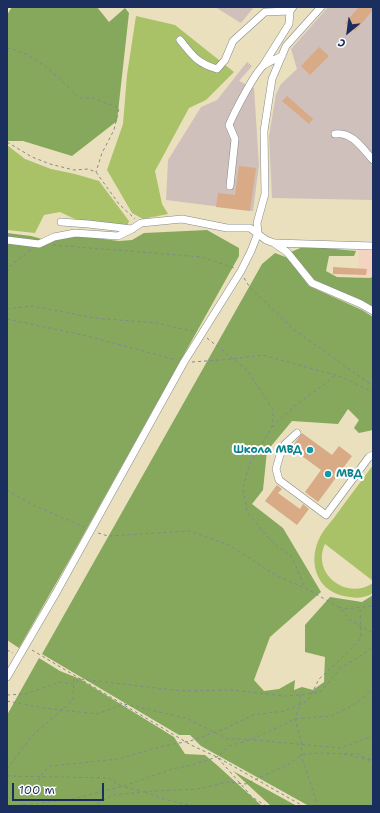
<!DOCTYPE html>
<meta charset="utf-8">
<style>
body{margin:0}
#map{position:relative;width:380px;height:813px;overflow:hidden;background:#eae0bd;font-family:"Shantell Sans",sans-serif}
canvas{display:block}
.frame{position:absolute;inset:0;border:8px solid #1b2f5e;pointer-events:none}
.north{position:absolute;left:328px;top:12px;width:40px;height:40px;-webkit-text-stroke:3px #fff;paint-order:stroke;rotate:209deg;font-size:11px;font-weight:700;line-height:16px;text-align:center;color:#1b2f5e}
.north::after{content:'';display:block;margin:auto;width:14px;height:18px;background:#1b2f5e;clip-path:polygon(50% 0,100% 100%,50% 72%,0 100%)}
.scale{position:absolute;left:12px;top:783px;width:92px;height:18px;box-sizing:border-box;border:2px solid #1b2f5e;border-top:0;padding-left:5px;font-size:12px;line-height:14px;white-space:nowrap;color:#1b2f5e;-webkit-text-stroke:3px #fff;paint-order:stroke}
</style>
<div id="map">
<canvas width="380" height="813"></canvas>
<div class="frame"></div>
<div class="north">С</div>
<div class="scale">100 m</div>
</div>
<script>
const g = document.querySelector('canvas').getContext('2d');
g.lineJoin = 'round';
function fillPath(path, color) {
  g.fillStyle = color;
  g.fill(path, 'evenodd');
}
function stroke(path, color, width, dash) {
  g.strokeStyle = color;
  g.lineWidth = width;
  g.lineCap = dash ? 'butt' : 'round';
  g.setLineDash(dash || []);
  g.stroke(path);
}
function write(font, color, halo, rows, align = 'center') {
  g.font = font + ' "Shantell Sans",sans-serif';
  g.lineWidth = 4;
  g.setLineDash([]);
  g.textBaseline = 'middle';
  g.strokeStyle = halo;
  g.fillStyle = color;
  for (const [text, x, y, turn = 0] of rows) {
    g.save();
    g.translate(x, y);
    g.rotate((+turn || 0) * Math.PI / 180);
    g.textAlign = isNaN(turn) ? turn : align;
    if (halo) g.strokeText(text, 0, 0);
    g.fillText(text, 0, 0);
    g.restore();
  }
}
fillPath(new Path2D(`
 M359,250H373V308L357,298Z`), '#f4d3c0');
fillPath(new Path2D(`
 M215,7H254L241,23Z
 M328,7H373V200L272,198L269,136L276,94L281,84L297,69L291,49Z
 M247,62L252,66L239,81L254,88L259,165L253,211L166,200L168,160L201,107L217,100Z`), '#d0c0bc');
fillPath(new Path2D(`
 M136,16L175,25L234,72L206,100L189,108L155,171L162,204L168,214L143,219L132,213L107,170L123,124L127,75Z
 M7,145L25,159L51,169L75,174L99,181L129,221L127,226L79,221L60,212L44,215L35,233L7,230Z
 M373,465V581L325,544C311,574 347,601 373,583V593C363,600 348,598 337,594C314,585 309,558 320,537C324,529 331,522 336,515C348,498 361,482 373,465Z`), '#a9c268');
fillPath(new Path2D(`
 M12,7H97L109,22L125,8L129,13L117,121L72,156L23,141H7V15Z
 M207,230L239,248V256L71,557L19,648L7,640V233L31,236L49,241L81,236L119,241L132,240L144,233Z
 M305,246L356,251L354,256H329L326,271L337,277L369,278L373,277V308L357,298L314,281L291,252Z
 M275,253L288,258L309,286L362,310L373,317V430L359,433L354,428L359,420L348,409L338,424L292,421L267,451L263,490L252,504L283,528L321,592L270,637L254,680L264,691L279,689L295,680L294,690L302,687L313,690L324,682L325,657L305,652V625L330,597L362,602L373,595V806H309L201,746L190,735H179L42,654L262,264Z
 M39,658L60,671L80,679L174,737L185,754L205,755L218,766L262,806H7V715Z
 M233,771L297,806H271Z`), '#86a85c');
fillPath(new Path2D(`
 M359,7H373V10L355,31L345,23Z
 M319,47L329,56L310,75L301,66Z
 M287,96L313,119L309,124L282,101Z
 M239,166L256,168L250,211L216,207L218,193L235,195Z
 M333,267L367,269L366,275L333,274Z
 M302,433L332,455L339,446L352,456L318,502L305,492L321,470L291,448Z
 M277,485L282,489L278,493L300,509L303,504L309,509L297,525L265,501Z`), '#d8aa86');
const minor = new Path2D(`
 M180,40C193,56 197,63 217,69L225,60L233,41L265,12L290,11L293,7
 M264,64L289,24L290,11
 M335,134C352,131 363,149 373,160
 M230,186L235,139L229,125C234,113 255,72 264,65C270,61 276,59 282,56
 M61,222L88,224L132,229
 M7,240L39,244L54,237L75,233L118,236L132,229L141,223L182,219L227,228H250L266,240L274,243L287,252L312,283L361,304L373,311
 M275,243L373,246
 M297,433L285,444L280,455L276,469L279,480L326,515L369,457L373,455
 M7,677L56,593L184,362L241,271L251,251L258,233L257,223L265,194L264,131L272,79L286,46L321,7`);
stroke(minor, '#82888e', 8);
stroke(new Path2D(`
 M7,48C34,52 60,79 79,98H93L119,108L114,130L102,153L96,172
 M7,142L32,157L50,164L74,170L88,169L96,172L119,204L135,219
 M53,245L202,257L234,268
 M7,272L11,265L31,250
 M244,278L249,286L293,329L373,386
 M7,309L33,306L94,318L157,323L196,332
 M7,319L87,336L177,360
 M207,338L248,371L273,410L272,427L249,465L243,489L247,512L271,541L292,557L305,588
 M192,362L233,359L263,355L342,377L373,392
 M272,427L296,405L335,376
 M7,490L31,504L84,527
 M98,533L108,536L189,531L229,545L277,576L305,588L339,607L350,620L373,633
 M339,607L345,609L373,606
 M7,650L13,653
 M32,650L191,745L217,757L303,806
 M7,695L26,694L59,682L74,684L80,679L182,691L231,690L285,696L300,695L320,692L341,668L365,653L373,646
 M300,695V704L295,719L302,744L301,755L318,806
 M7,701L44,708L97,714L124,704L186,718L228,739H251
 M254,740L340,748L373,736
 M344,754L365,759
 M218,758L252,797L266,806
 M368,759L373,760
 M7,769L32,736L73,700L74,677
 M7,776L109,778L117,784L122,786
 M125,787L142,791
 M145,792C162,799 180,804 198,806
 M12,806L68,800L124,786L172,769L192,765L217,757L229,746L253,739L295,719L331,716L352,706L373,689
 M22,806L43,773L51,766L118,759L163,746L190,741L224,729L253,715L284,711L308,701L319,679L343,657L361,638L360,608
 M92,806L113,795L152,791L198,789L227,782L246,784L289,764L301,755L319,753L358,754L373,763`), '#82888e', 1, [3, 3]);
stroke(minor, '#fff', 7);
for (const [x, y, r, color] of [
 [310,450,4,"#0f9aa8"],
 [328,474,4,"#0f9aa8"]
]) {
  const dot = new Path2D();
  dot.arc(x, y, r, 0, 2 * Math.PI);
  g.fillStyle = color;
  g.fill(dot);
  stroke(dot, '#fff', 1.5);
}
write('bold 11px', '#0d838f', '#fff', [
 ["Школа МВД",302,450],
 ["МВД",336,474,"left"]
], 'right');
</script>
